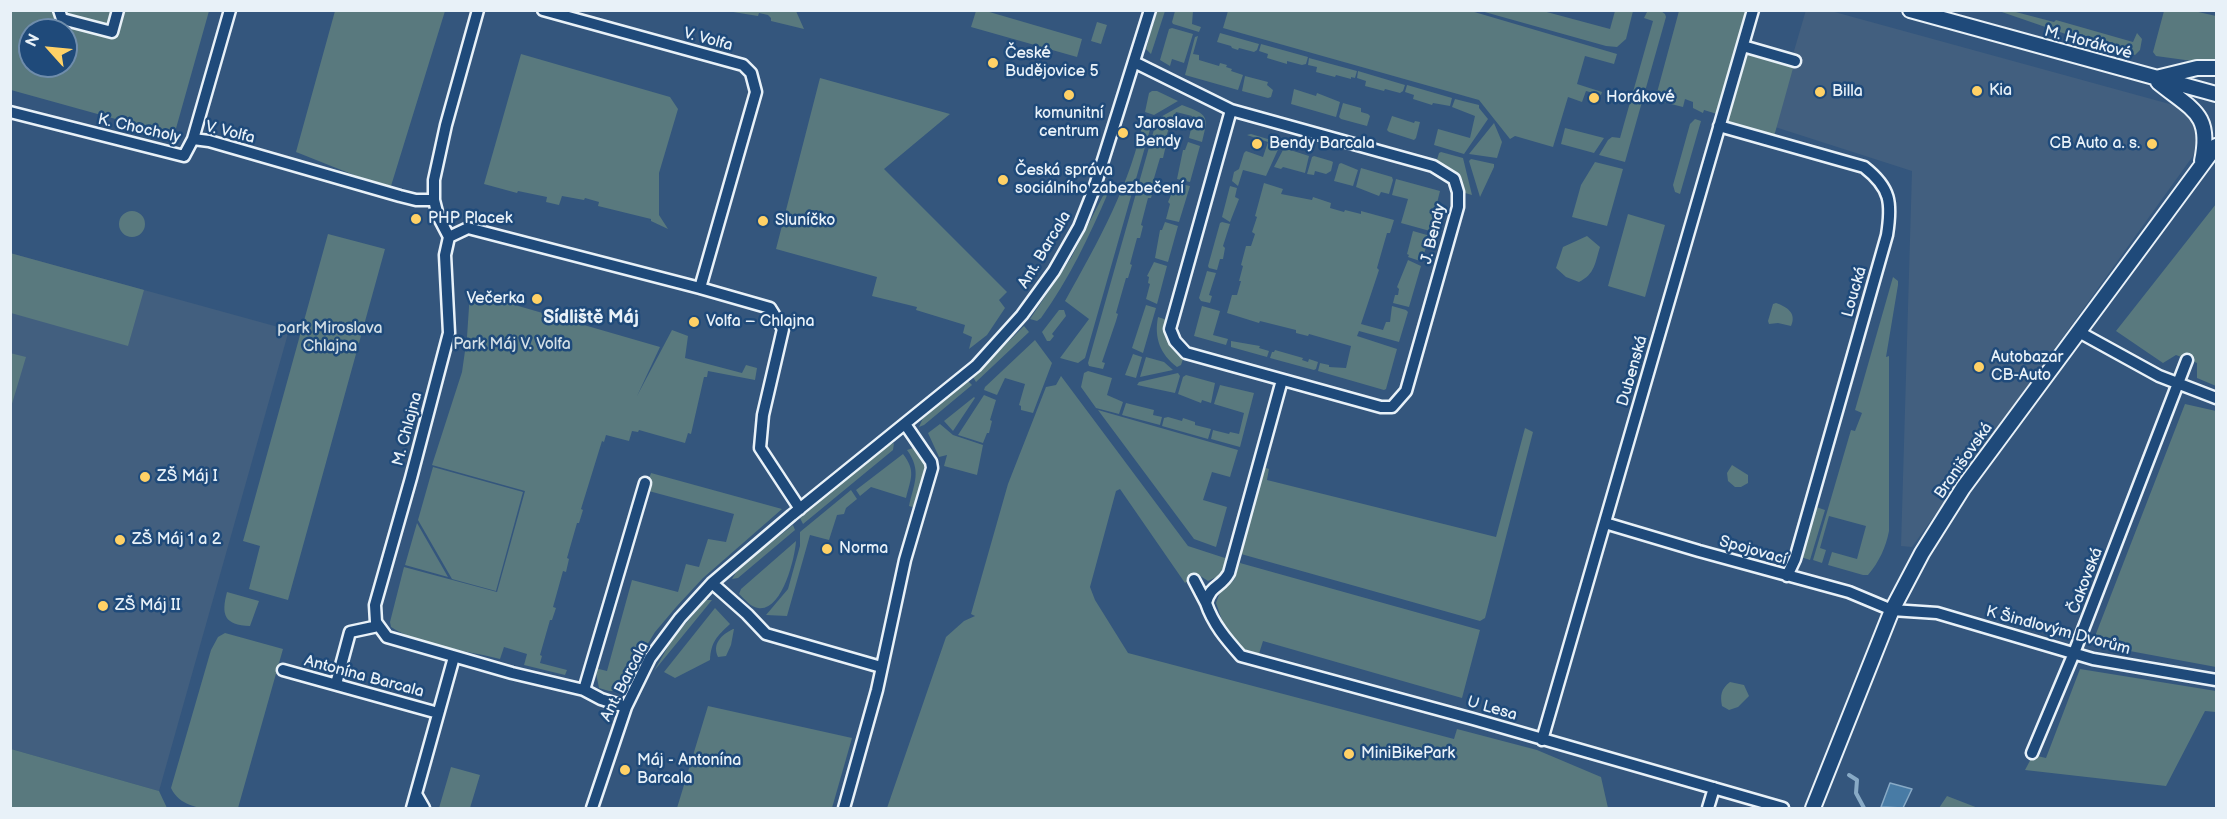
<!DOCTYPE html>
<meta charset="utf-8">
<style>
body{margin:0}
#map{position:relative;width:2227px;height:819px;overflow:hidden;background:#34567d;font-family:"Balsamiq Sans",sans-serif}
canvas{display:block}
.frame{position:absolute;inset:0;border:12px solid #e8f1f8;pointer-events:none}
.north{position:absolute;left:18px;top:18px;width:60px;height:60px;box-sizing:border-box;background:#1f4a7a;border:2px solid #6f8dac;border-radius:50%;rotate:297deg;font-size:16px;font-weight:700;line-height:24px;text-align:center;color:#e8f1f8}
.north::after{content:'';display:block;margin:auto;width:21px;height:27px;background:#ffd166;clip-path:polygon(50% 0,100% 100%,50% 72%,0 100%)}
</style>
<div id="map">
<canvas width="2227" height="819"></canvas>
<div class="frame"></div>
<div class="north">N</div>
</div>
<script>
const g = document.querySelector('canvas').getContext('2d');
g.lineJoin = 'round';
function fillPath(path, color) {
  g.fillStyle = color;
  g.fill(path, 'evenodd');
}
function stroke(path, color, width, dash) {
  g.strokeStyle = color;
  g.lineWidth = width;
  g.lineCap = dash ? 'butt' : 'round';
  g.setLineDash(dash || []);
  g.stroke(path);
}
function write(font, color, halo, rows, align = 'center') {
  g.font = font + ' "Balsamiq Sans",sans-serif';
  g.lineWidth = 5;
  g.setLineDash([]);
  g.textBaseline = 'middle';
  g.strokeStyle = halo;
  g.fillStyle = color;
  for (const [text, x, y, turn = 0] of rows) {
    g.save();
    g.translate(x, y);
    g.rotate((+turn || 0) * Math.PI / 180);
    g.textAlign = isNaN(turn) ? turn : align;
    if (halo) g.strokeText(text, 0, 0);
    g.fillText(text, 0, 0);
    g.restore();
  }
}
fillPath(new Path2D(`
 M1806,10L1831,11L2206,114L2203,142L1912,547L1901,546L1912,171L1772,126Z
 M10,253L289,330L159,791L11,749Z`), '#425f7f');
fillPath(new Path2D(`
 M1648,10L1661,11L1665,14L1666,17L1625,162L1599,155L1608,140L1612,137L1620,138L1653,21L1644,18Z
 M10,11H209L175,132L166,133L11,90ZM30,30H66V66H30Z
 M335,11H445L391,186L364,179L296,152Z
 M727,11H796L804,29L771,21V18L768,15L759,13L758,16Z
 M976,11H986L1082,39L1077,57L971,27Z
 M1157,11H1165L1151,54L1146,49Z
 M1175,11H1193L1192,24L1201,27L1199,32L1173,24L1172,22Z
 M1228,11H1471L1617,54L1614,64L1585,56L1577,84L1602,92L1601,95L1586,91L1582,102L1568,97L1553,147L1515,136L1510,139L1479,100L1223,28Z
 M1481,11H1543L1610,29L1615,11H1633L1626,39L1617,47L1606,46Z
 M1679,11H1746L1717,114L1704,110L1703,113L1693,108V102L1685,99L1683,107L1655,100Z
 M1999,11H2012L2054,22L2056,20L2133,42L2137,33L2142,39L2140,50L2135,55L2086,41Z
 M2164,11H2194L2216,16V61L2207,63L2156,56L2153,52Z
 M1097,22L1107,25L1101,44L1091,41Z
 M1172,28L1193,34L1184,63L1172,59L1170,66L1160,60L1169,29Z
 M1220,33L1259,44L1257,50L1254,52L1239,48L1238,50L1232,48L1231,46L1217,42Z
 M1198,36L1193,54L1199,55V60L1219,66L1220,63L1227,65L1226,67L1232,69L1231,71L1243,75L1238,90L1185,75L1195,37Z
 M1261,44L1308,57L1306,64L1302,65L1287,61V64L1267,58L1268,54L1259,51Z
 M1743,46L1795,61L1773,140L1719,126Z
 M521,54L670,97L678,109L659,173V215L668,229L651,221V219L598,206L599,202L585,198L584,200L562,196L559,205L546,202L547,197L518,191L517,193L484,184Z
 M1309,58L1357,71L1355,78L1351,77V79L1336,75L1335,77L1316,72L1317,67L1308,65Z
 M1358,71L1405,85L1403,91L1400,93L1385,89L1384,91L1365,86L1366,81L1357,78Z
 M1245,76L1268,82L1267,85L1273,90L1271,97L1268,98L1242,91Z
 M820,78L950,114L884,169L1007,292L999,300L1005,308L987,335L969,349L972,337L963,333L965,325L916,310L917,307L872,296L877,277L776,249Z
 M1407,85L1452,98L1450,106L1433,103L1432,105L1413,99L1414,95L1405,92Z
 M1294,89L1316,96L1317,93L1340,102L1336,117L1291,104Z
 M1152,91H1157L1178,101L1154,115L1145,112L1149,93Z
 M1455,99L1479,105V108L1488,119L1464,154L1434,145L1438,129L1470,138L1475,116L1452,107Z
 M1343,103L1361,108V112L1368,114L1370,116L1367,126L1341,119L1339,117Z
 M1182,105C1208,115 1209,115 1202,142L1189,138L1192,124L1190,123L1192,116L1176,112L1174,118H1172L1164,144L1166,145L1163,158H1160L1152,185L1154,186L1151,198H1148L1141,225L1143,226L1140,238H1137L1130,264L1132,265L1128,278H1126L1116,313L1118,314L1116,321L1102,362L1105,363L1103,369L1089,366L1088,363L1157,119Z
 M1392,116L1414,123L1415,121L1420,122L1416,138L1414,140L1389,132L1387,130Z
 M1144,117L1153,119L1085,358L1078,363L1060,358L1089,319L1065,301C1098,242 1131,184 1144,117Z
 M1695,119L1701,121L1680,194L1675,192L1673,185L1690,124Z
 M1494,123L1502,142L1497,158L1469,154Z
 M1565,128L1604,138L1594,153L1561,144Z
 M1251,134L1281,143L1266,176L1243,170L1238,186L1232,181L1234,172L1239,169L1244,153L1246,151L1263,157L1268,142L1247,135Z
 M1188,142L1200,146L1190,182L1177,179L1183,150H1185Z
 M1284,148L1309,156L1305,173L1283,167L1281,169L1274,167Z
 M1441,152L1463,158L1472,195L1465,193L1455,172L1436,163L1439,153Z
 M1314,156L1331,161L1333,162L1331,171L1326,174L1315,171L1314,175L1307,174L1312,157Z
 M1471,159L1494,164V167L1480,197L1469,161Z
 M1595,162L1623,169L1607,226L1572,217L1581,185Z
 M1341,163L1358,170L1353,186L1334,181L1339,164Z
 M1361,168L1392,177L1393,180L1389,194L1381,192L1379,196L1356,187Z
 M1396,179L1440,191L1430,231L1401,223L1408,199L1392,195Z
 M1176,183L1190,186L1179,222L1166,219L1170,204L1168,202Z
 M1264,183L1283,189L1281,194L1312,200L1313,197L1331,203L1330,208L1344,212L1345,210L1361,214V211L1394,220L1390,233H1387L1377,268L1379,270L1361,324L1383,330L1386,322H1390L1392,306L1406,310L1408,312L1399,342L1359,331L1357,336L1397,349L1386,389L1384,390L1318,371L1320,363L1329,365V367L1346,368L1351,346L1309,334L1308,336L1296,333V330L1260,321L1259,323L1227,313L1232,295H1237L1241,281H1239L1243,266L1241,265L1246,246H1251L1255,234L1252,232L1257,217L1255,216Z
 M1230,186L1237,188L1235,197L1239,199L1230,222L1222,217Z
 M1105,192L1108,193C1089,237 1069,279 1041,318L1037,321L1030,319L1071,258Z
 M2216,204V386L2197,378V363L2176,355L2163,363L2116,331Z
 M119 224a13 13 0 1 1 26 0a13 13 0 1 1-26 0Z
 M1628,214L1665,225L1645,297L1608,286Z
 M1165,222L1178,226L1168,262L1155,258L1160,230H1162Z
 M1222,222L1230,224L1223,246L1225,248L1223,259H1220L1217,270L1209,268L1208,266L1220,223Z
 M1413,231L1427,235L1429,238L1422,260L1420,261L1408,257L1409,255L1407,254Z
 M328,234L385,249L288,600L249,589L260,546L243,541Z
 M1587,236L1600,247C1595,263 1595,274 1579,282L1566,277L1556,268L1563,247Z
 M10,253L144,290L128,346L11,313Z
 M1408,260L1421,266L1409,307L1393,303L1395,295H1398L1399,289L1397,287Z
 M1154,262L1167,266L1157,304L1146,299L1150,284L1148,283L1149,277L1147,276Z
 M1207,271L1216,273L1209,295L1212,296L1210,303L1201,301L1199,298Z
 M1893,277L1898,281V285L1886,357L1889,356V531C1886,547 1879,562 1868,575H1863L1828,565L1832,552L1857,559L1866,526L1829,516L1820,548L1826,550L1822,563L1813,560L1851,430L1855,431L1862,413L1855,410Z
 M470,292L660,347L637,396L672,330L688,336L685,358L742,373L746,365L757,368L755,380L708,371L707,377H704L691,434L688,433L685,443L639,430L638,432L632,431L629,441L606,435L604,442L602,441L581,509L583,510L579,523H577L567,558L569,559L566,572L563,571L553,607L556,608L552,620H550L540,655L542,656L540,663L567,670L565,675L524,665L527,654L504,647L500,659C469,651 418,645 391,627L390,622L404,567L497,592L525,491L432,465L462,372L467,337Z
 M1776,303C1787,307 1797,313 1791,326L1778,323L1769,324L1768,321L1773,304Z
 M1146,305L1156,308L1143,353L1132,348Z
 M1202,306L1220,311L1213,335L1228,339L1226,345L1194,336Z
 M1059,310H1064L1066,316L1052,334L1054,336L1050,341H1047L1042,332Z
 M1158,317L1167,320C1166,337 1169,348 1183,359L1181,365L1177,367C1160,354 1154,338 1158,317Z
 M1024,326L1029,332L976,382L973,377Z
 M1035,340L1052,363L1033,413L1021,410V406L1019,405L1025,384L1005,378L997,395L984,390L985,387Z
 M1231,341L1260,346L1259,348L1269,351L1267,357L1231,347Z
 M1275,350L1303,358L1302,360L1308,362L1309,359L1318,362L1316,369L1314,370L1270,358L1272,352H1274Z
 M10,353L26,357L11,407H10Z
 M1133,354L1142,357L1136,378L1125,375Z
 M1146,357L1164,362L1173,370L1140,377Z
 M1088,371L1112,378L1107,395L1123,402L1119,414L1096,408L1081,387L1084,373Z
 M1178,373L1180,376L1175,393L1137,385L1139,382Z
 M1186,375L1215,383L1211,403L1202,400L1201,403L1178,394L1183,377Z
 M1061,376L1188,546L1228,559L1221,575L1208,581L1199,575L1185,583L1120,489L1116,491L1090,587L1095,600L1128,653L1454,739L1457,729L1537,750L1601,777L1608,808H887L946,637L964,621L975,616L971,614L1008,484L1046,387L1056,385Z
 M968,381L972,385L924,425L919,427L923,418Z
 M1220,385L1254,393L1240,447L1211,439L1213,430L1229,434L1230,432L1239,434L1244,413L1214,404Z
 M984,395L996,400L990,420L992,421L989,433H987L983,443L958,435Z
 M974,397L975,398L953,431L944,421Z
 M1126,403L1154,410L1153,415L1162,417L1160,425L1122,415Z
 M2185,404L2216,411V667L2092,644Z
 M1098,410L1238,450L1230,477L1212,472L1203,500L1227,507L1216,547L1194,539Z
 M1168,417L1182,421L1183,418L1195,422V425L1211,429L1208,439L1162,426L1164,418Z
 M940,424L953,435L983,445L977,475L944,466L947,455L939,457L928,433Z
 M1525,428L1533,432L1485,618L1480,621L1241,554L1263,467L1269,469L1267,480L1496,537Z
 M894,443L893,450L803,524L800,518L885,447Z
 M913,448L926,465L916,508L909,506C914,483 922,471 907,450Z
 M903,454C916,471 911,478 906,498L871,487L860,496L856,490Z
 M1732,465L1748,475V483L1741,487H1735L1728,481L1727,473Z
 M433,467L523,492L496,591L452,579L418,520Z
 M651,473L782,509L703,578L677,606L655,632L619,691H609L599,688L595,668L607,671L632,580L678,592L686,564L699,567L708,539L726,542L734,514L645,490Z
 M851,490L857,499L846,508L844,514L837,515L829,540L810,535L787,616L766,615L788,589L800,546V532Z
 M1816,507L1825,510L1810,560L1801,557Z
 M417,523L448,577L405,565Z
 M793,525L795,530L738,578L732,579L738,569Z
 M796,541C795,558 782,612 758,608C750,607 745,599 739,594L741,589Z
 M1240,563L1480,630L1462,698L1263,641L1258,657C1225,641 1228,636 1216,603L1220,592L1234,580Z
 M227,592L259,601L250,626C224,625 221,615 227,592Z
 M706,600H712L654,671L673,638Z
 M715,608L730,624C717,636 711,642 710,660L675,678L664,672Z
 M733,629H734L731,645L726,656L718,657C712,644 721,635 733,629Z
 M225,633L283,649L238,808C216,809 183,813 171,788L211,650L218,637Z
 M2080,669L2216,691V712L2205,711L2166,786L2025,770L2033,755L2046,758Z
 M1730,682L1744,685L1749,696L1738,707L1729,710L1722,706C1720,695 1721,689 1730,682Z
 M708,706L852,738L832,808H677Z
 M11,749L159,791L167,808H11Z
 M451,767L480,775L470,808H439Z
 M1947,796L1978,808H1939Z`), '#59797e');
const water = new Path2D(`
 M1890,783L1912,789L1903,808L1881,807Z`);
fillPath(water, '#487ba5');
stroke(water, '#88aac6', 1.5);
stroke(new Path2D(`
 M1849,775L1857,780L1856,793L1864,808`), '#88aac6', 4);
const street = new Path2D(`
 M59,10L62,19L112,32L118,10
 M543,10L743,65L751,73L756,92L700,288
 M1743,46L1795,61
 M1134,62L1231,110
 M1231,110L1433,166L1454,179L1458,192V207L1406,391L1392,407H1381L1186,353L1175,341L1170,329Z
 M10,112L184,156L193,139L230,10
 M1719,126L1864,167C1891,188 1892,203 1887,235L1795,559L1787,576
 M193,139L209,141L400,196L416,200H434
 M449,237L445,255L449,333L411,478L375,605L376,622L387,637L512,673L584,690L601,699L626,707
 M449,237L468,228L700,288L770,308L783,329L763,415L760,448L800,509
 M449,237L438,216L434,200V180L446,125L478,10
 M2079,332L2159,376L2216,398
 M1282,380L1229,573C1221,588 1211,584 1206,603C1213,624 1226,639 1241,656L1473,719L1783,808
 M1605,523L1699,551L1849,592L1892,610L1937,613L2093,659L2216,680
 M1194,580L1206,603
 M712,583L747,614L766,634L881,667
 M283,670L438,713
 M336,684L350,632L378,626
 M584,690L645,483
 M1542,740L1753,10
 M2032,753L2074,653L2187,360
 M416,794L424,808
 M412,808L454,657
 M592,808L626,707L650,658L680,618L712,583L792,515L976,366L1022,315L1054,271L1079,227L1094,189L1150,10
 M844,808L877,690L905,560L932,468L931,462L905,424
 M1708,808L1714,788`);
const secondary = new Path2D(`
 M1910,10L2216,94
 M2156,78L2197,68H2216
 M2158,82C2192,110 2212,113 2202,161
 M1813,808L1892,610L1922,553L1963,488L2216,146`);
stroke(street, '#e8f1f8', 15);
stroke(secondary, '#e8f1f8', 18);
stroke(street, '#1f4a7a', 10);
stroke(secondary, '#1f4a7a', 14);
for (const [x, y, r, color] of [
 [993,63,6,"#ffd166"],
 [1977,91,6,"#ffd166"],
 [1820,92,6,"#ffd166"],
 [1069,95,6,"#ffd166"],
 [1594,98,6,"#ffd166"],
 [1123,133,6,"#ffd166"],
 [1257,144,6,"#ffd166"],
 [2152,144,6,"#ffd166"],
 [1003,180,6,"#ffd166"],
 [416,219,6,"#ffd166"],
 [763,221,6,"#ffd166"],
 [537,299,6,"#ffd166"],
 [694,322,6,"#ffd166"],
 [1979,367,6,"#ffd166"],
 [145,477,6,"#ffd166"],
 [120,540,6,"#ffd166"],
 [827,549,6,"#ffd166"],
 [103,606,6,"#ffd166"],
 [1349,754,6,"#ffd166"],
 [625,770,6,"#ffd166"]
]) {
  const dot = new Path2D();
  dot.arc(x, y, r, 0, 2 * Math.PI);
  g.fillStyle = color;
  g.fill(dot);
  stroke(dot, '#1f4a7a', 2);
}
write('16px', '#e8f1f8', '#1f4a7a', [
 ["V. Volfa",708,40,15],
 ["M. Horákové",2088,43,15],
 ["K. Chocholy",139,129,13],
 ["V. Volfa",230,133,14],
 ["J. Bendy",1434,234,-76],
 ["Ant. Barcala",1045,250,-59],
 ["Loucká",1855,292,-74],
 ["Dubenská",1633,371,-74],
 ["M. Chlajna",408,429,-75],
 ["Branišovská",1964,461,-55],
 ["Spojovací",1753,551,16],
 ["Čakovská",2086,581,-69],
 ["K Šindlovým Dvorům",2058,631,15],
 ["Antonína Barcala",364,677,15],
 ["Ant. Barcala",625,682,-63],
 ["U Lesa",1492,709,16]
]);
write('16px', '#e8f1f8', '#1f4a7a', [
 ["České",1005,54],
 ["Budějovice 5",1005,72],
 ["Kia",1989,91],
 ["Billa",1832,92],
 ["Horákové",1606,98],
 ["komunitní",1069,114,"center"],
 ["centrum",1069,132,"center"],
 ["Jaroslava",1135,124],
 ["Bendy",1135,142],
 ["Bendy Barcala",1269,144],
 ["CB Auto a. s.",2140,144,"right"],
 ["Česká správa",1015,171],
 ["sociálního zabezbečení",1015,189],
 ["PHP Placek",428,219],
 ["Sluníčko",775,221],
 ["Večerka",525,299,"right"],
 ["Volfa – Chlajna",706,322],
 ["Autobazar",1991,358],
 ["CB-Auto",1991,376],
 ["ZŠ Máj I",157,477],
 ["ZŠ Máj 1 a 2",132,540],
 ["Norma",839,549],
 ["ZŠ Máj II",115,606],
 ["MiniBikePark",1361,754],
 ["Máj - Antonína",637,761],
 ["Barcala",637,779]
], 'left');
write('16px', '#d3dfe6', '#1f4a7a', [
 ["park Miroslava",330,329],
 ["Chlajna",330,347],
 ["Park Máj V. Volfa",512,345]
]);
write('bold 18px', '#e8f1f8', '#1f4a7a', [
 ["Sídliště Máj",591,318]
]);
</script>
